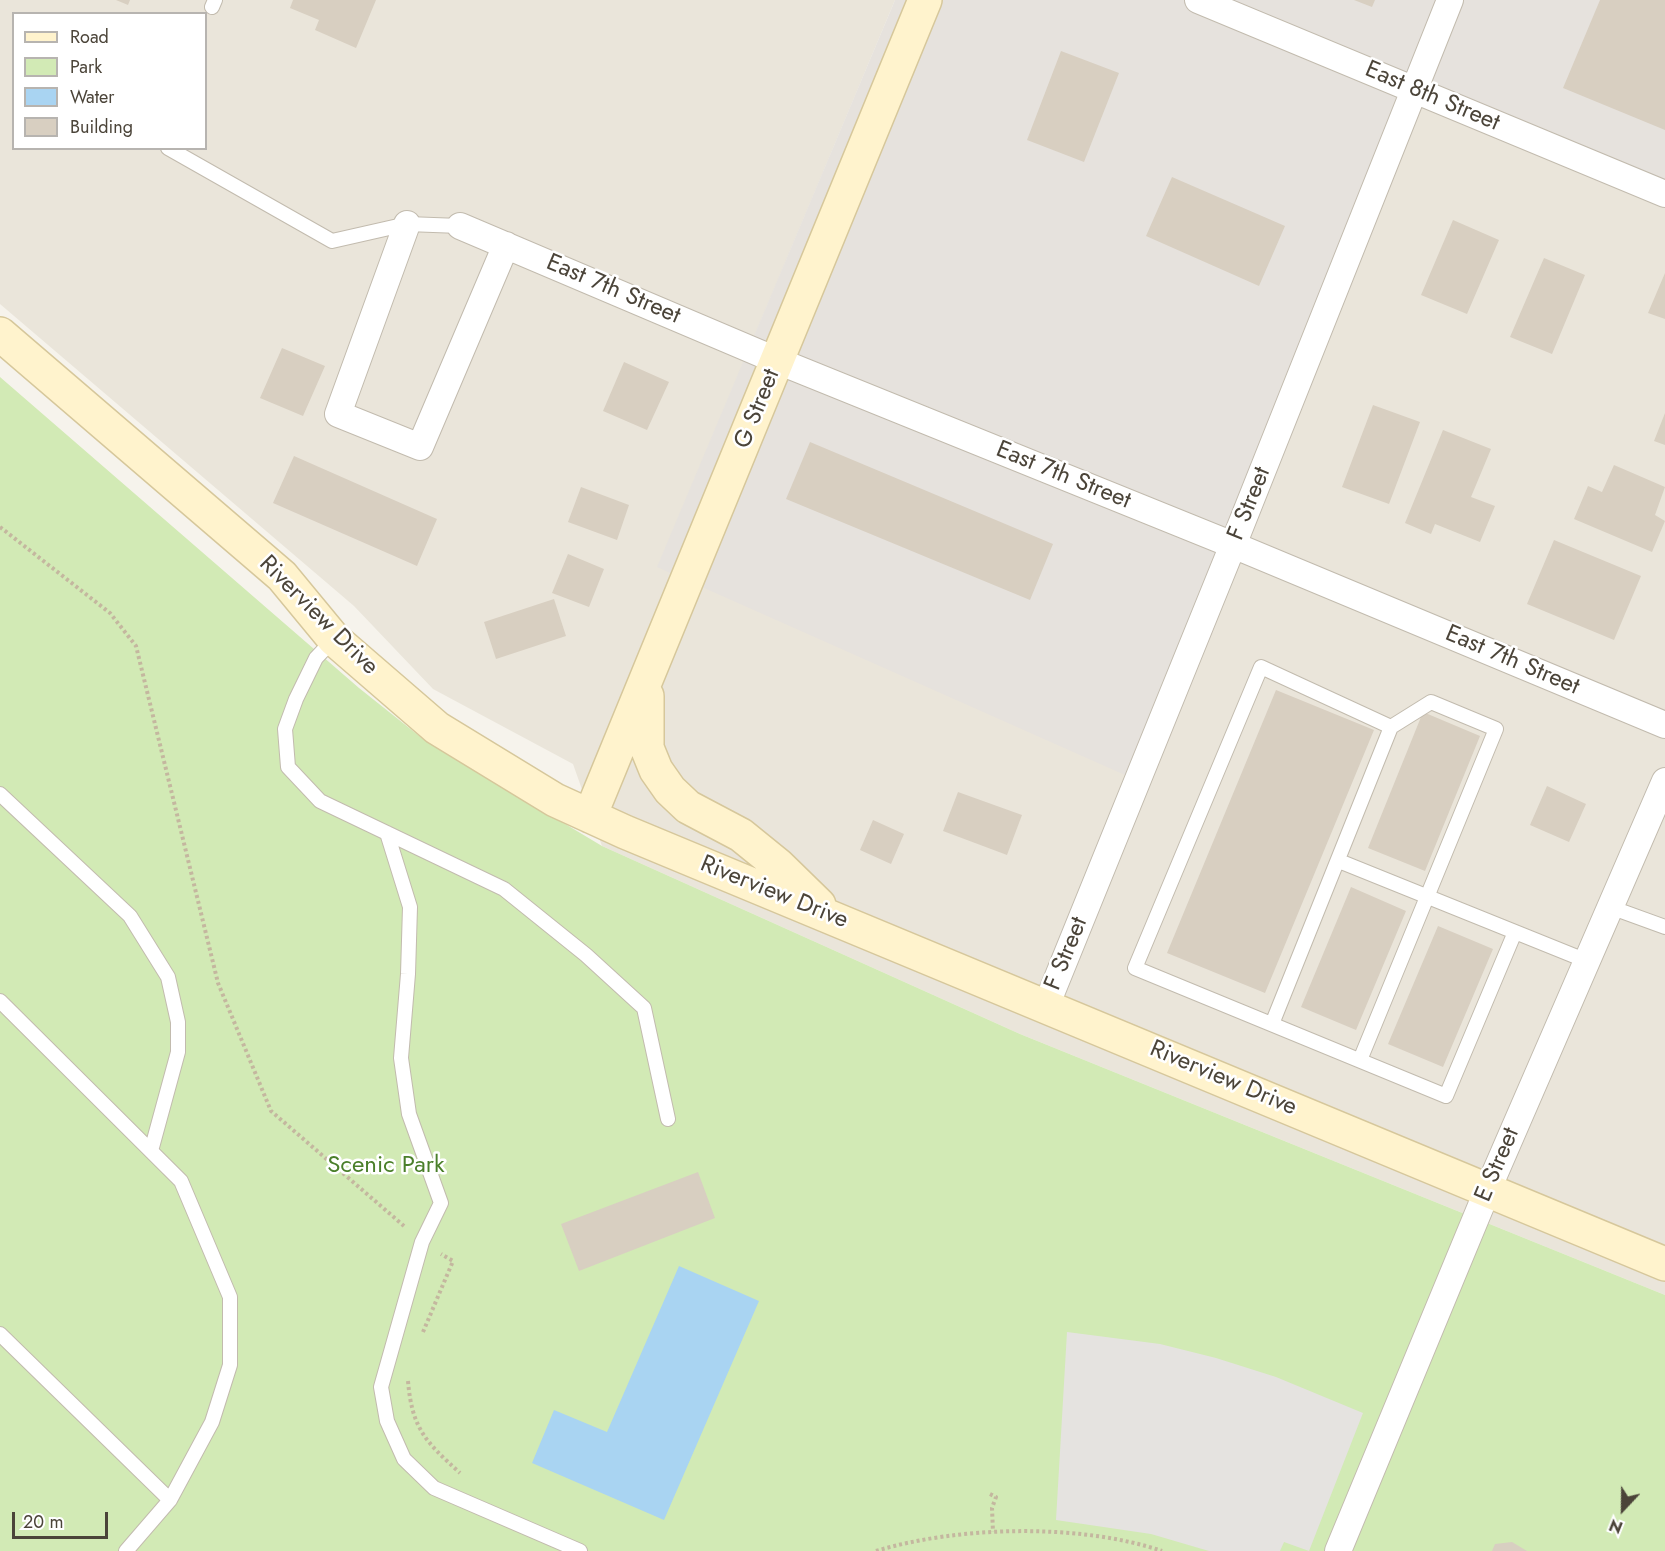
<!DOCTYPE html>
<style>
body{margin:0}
#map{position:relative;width:1665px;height:1551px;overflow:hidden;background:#f6f3ec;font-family:Jost,sans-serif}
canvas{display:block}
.legend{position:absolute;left:12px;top:12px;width:195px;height:138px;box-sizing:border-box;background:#fff;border:2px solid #b7b4b0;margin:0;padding:8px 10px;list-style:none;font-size:18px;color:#4b4439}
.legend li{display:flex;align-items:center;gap:12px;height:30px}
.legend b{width:30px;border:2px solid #b7b4b0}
.north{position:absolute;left:1593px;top:1479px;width:60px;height:60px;-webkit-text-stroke:4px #fff;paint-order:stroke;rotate:202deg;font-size:16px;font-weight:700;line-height:24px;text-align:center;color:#4b4439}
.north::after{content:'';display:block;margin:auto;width:21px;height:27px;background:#4b4439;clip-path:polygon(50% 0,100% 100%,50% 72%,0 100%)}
.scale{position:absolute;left:12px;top:1512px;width:96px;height:27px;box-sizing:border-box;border:3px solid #4b4439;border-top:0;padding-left:8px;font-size:18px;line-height:21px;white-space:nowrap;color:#4b4439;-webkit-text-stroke:4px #fff;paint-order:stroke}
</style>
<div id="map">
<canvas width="1665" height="1551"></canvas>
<ul class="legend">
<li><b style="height:8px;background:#fff3cd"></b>Road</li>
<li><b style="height:16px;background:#d2eab5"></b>Park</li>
<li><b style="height:16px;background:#a9d4f2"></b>Water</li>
<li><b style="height:16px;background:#d8cfc1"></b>Building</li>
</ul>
<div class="north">N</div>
<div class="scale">20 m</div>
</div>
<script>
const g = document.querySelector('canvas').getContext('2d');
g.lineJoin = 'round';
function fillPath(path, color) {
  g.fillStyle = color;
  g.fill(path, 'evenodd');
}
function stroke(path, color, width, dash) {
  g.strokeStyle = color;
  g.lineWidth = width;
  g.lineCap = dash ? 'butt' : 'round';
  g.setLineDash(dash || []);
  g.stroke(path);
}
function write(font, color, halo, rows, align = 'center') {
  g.font = font + ' Jost,sans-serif';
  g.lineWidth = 5;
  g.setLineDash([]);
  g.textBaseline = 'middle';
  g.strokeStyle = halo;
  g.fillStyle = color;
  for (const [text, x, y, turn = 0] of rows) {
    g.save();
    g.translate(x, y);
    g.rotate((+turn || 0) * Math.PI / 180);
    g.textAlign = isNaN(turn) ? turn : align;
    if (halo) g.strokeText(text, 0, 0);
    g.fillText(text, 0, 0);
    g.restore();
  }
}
fillPath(new Path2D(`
 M0,0H895L658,567L1401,96L1665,208V1295L1020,1034L602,846L573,764L433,689L354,606L0,304ZM14,14H206V148H14Z`), '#eae5da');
fillPath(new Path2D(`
 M895,0H1665V208L1401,97L1125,775L657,567Z`), '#e6e2dd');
fillPath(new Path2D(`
 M0,377L359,688L423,739L602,846L1020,1034L1665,1295V1551H0Z`), '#d2eab5');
fillPath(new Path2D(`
 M1067,1332L1160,1344L1216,1358L1276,1377L1363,1413L1309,1551L1284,1542L1280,1551H1209L1151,1534L1056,1520Z`), '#e5e3e0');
fillPath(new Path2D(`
 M679,1266L759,1301L664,1520L532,1463L554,1410L607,1432Z`), '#a9d4f2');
fillPath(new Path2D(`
 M116,0H130L128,5Z
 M293,0H376L356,48L315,30L319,20L290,8Z
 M1354,0H1375L1372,7Z
 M1600,0H1665V130L1563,88Z
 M1061,51L1119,73L1084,162L1027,140Z
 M1172,177L1285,226L1259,286L1146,236Z
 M1453,220L1499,240L1467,314L1421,295Z
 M1544,258L1585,275L1552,354L1510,337Z
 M1665,273V319L1648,313Z
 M282,348L325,366L303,416L260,398Z
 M624,362L669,382L647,430L603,411Z
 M1373,405L1420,422L1389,504L1342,487Z
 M1665,413V445L1654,441Z
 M1443,430L1491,449L1471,497L1495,506L1480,542L1435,524L1431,534L1405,523Z
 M810,442L1053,544L1030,600L786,499Z
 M294,456L437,519L417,566L273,503Z
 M1614,465L1665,487L1655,515L1665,521L1652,552L1574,519L1588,486L1602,492Z
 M581,487L629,505L617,540L568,522Z
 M1554,540L1641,576L1614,640L1527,604Z
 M568,554L604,569L589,607L552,593Z
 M554,599L566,636L496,659L484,622Z
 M1276,690L1374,730L1265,993L1167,953Z
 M1423,712L1480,736L1425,871L1368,848Z
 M1547,786L1586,804L1569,842L1530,825Z
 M958,792L1022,815L1007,855L943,831Z
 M873,820L904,834L891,864L860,850Z
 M1351,887L1406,911L1356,1030L1301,1007Z
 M1438,926L1493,949L1443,1067L1388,1044Z
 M698,1172L715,1218L579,1271L561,1224Z
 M1512,1542L1527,1551H1492L1495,1544Z`), '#d8cfc1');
const lane = new Path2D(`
 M212,7L215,0
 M168,148L332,241L407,224L460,226
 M334,639L316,658L296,699L285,729L288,767L320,801L504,889L586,955L644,1008L668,1119
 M0,794L130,916L168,977L178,1022V1052L151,1151
 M387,833L410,907L408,974L401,1058L409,1114L441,1203L422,1242L381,1387L387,1421L404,1459L434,1488L580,1551
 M1339,861L1587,961
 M1610,907L1665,927
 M0,1001L181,1181L230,1297V1365L212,1422L170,1500L126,1551
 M1272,1024L1391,727
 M1360,1060L1496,729L1431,702L1391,727L1261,667L1135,968L1446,1096L1515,932
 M0,1334L170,1500`);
const street = new Path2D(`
 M1198,0L1665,194
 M407,224L338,414L420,447L506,245
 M460,226L778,361L1233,545L1665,725
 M1046,1006L1233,545L1450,0
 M1338,1551L1488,1189L1665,781`);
const secondary = new Path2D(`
 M0,334L282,576L334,639L437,728L555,800L625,832L1665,1264
 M647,696V748L656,770L670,790L688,807L741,835L778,865L819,905
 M590,816L925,0`);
stroke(lane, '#c2bbae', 16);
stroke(street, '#c2bbae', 28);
stroke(secondary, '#d6c79b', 36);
stroke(new Path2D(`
 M0,527L110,613L136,646L218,983L271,1111L404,1226
 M423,1332L453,1261L441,1254
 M408,1381C412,1429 426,1442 460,1473
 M990,1494L996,1497L992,1508L993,1532
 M876,1551C958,1526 1080,1523 1162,1551`), '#c4b79f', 4, [3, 3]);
stroke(lane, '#fff', 14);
stroke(street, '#fff', 26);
stroke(secondary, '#fff3cd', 33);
write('24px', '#4b4439', '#fff', [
 ["East 8th Street",1432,97,23],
 ["East 7th Street",613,290,23],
 ["G Street",758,409,-68],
 ["East 7th Street",1063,476,22],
 ["F Street",1250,504,-68],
 ["Riverview Drive",318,616,45],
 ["East 7th Street",1512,661,23],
 ["Riverview Drive",774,893,22],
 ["F Street",1067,954,-68],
 ["Riverview Drive",1223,1079,23],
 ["E Street",1498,1165,-67]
]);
write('24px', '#4a7f2a', '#fff', [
 ["Scenic Park",386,1166]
]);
</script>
